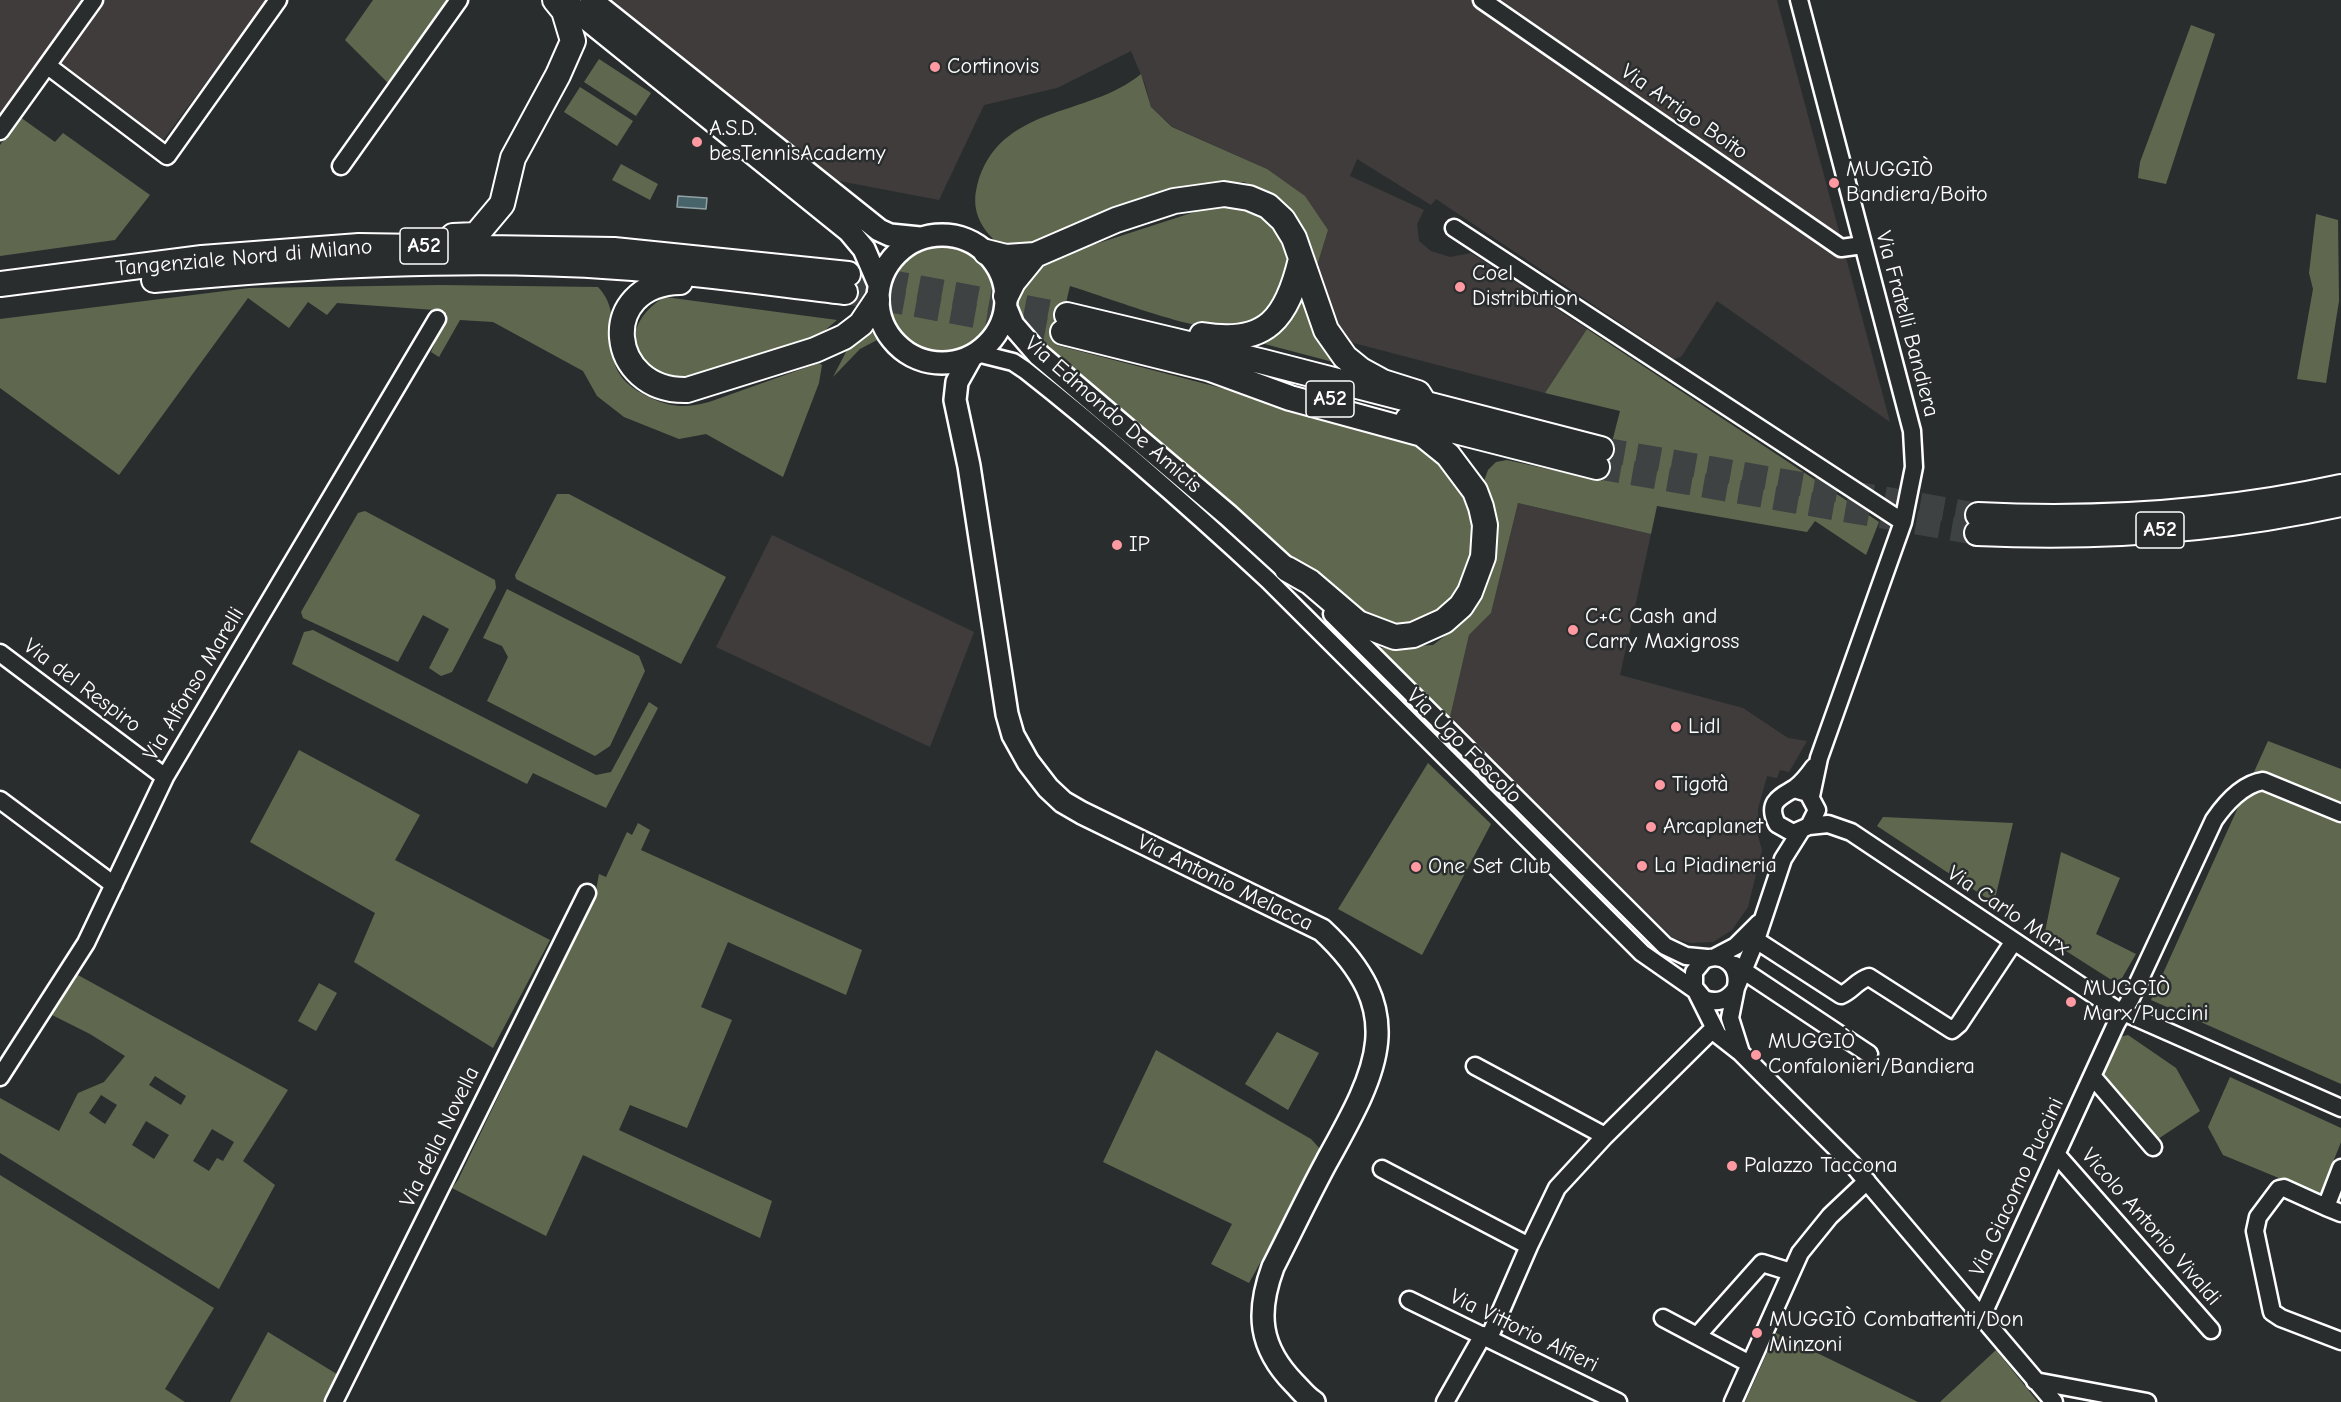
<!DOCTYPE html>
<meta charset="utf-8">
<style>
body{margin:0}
canvas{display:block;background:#2a2d2e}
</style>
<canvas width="2341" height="1402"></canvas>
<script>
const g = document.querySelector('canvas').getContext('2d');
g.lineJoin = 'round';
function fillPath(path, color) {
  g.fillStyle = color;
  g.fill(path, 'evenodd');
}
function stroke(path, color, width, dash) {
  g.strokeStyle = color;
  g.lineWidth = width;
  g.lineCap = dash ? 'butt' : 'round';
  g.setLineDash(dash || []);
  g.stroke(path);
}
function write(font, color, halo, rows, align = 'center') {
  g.font = font + ' "Comic Neue",sans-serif';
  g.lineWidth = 5;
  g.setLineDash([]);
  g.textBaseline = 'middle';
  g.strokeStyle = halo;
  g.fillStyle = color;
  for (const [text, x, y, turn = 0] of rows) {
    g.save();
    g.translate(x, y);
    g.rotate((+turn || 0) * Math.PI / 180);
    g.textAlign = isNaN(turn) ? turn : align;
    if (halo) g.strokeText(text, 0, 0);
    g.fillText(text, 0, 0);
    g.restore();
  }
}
fillPath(new Path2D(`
 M0,0H82L0,114Z
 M105,0H267L161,143L57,66Z
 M609,0H1777L1890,422L1717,301L1681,357L1674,359L1436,199L1431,205L1357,159L1350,176L1424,210L1417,224L1419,241L1431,251L1450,257L1471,253L1587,329L1545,393L1346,341L1316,269L1328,230L1267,169L1173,127L1151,107L1145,84L1131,51L1057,88L984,105L939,200L834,180Z
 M1518,503L1651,534L1620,675L1743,708L1788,738L1807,741L1789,772L1780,770L1777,778L1767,776L1758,809V836L1762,850L1748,907L1732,930L1713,942L1691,943L1673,938L1450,717L1469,635L1491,613Z
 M772,535L974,632L930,747L716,647Z`), '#3f3c3b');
fillPath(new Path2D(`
 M373,0H454L407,68L401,64L394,74L399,79L392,87L345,40Z
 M2191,25L2215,34L2166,184L2138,178L2140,162Z
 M599,59L651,93L636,116L584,82Z
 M1141,74L1151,107L1172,127L1267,169L1305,196L1328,230L1316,269L1304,228L1285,206L1263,191L1244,182L1190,187L1023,247L1005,249C984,233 970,214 977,186C998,104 1088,118 1141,74Z
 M580,87L633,121L617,146L564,112Z
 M20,117L55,142L63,133L150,195L115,240L0,256V145Z
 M621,164L658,184L650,200L612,180Z
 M1233,205C1249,210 1266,216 1277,229C1308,267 1273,324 1229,329C1200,333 1103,296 1070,286L1056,345L1417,439L1463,485L1474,520L1472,568L1447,609L1431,619L1390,629L1345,605L1078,379L1026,330L1017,310L1020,285L1037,263L1213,206Z
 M2316,214L2338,220L2339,301L2326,383L2297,379L2313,289L2309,273Z
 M884 299a58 58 0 1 1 116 0a58 58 0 1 1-116 0Z
 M440,285L598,287C633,324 583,367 651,398C673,408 686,408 709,402L819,363L822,365L819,383L783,477L706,434L679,439L624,417L597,396L583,371L493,322L460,320L439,357L431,352L447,314L435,310L337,303L327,315L308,302L289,328L248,298L119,475L0,388V319L249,288Z
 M1301,291L1337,357L1333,362L1257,342Z
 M665,297L837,320L816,338L690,380H658C651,372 639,362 636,353C629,329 645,308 665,297Z
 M870,329L877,340L860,349L833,377L848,348Z
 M1587,329L1879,522L1866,555L1815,521L1807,532L1657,506L1651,534L1518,503L1491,613L1469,635L1450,717L1380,648L1433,645L1462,623L1479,595L1488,499L1484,481L1488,470L1496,462L1507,460L1602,481L1620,411L1545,393Z
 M557,494H569L726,577L681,664L516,579L515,575Z
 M365,511L495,580L496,588L452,672L441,676L429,668L449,629L423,615L398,662L303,618L301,612L358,513Z
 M507,589L639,656L645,671L610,746L595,756L487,701L508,657L502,646L483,638Z
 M313,630L596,775L611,772L649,702L658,708L606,808L533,773L527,784L292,664L304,632Z
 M2268,741L2341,769V1084L2151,1000Z
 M299,750L420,815L395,860L550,940L493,1048L354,962L375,913L250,842Z
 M1428,763L1491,824L1422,955L1338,909Z
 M1883,817L2013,823L1994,903L1877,826Z
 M638,823L650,830L641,850L862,950L846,995L728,942L701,1007L732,1020L687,1128L630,1105L619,1130L772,1201L760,1238L583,1155L546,1236L452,1188L458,1180L595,896L599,874L606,877L627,832L632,835Z
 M2061,852L2120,878L2096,934L2136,954L2122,978L2116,981L2110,979L2044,937Z
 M76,974L288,1090L243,1161L275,1185L219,1289L0,1153V1098L59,1131L78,1093L104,1082L125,1056L90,1034L52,1015ZM155,1076L186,1096L181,1105L149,1085ZM101,1095L117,1105L105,1124L89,1113ZM146,1121L169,1135L154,1159L132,1145ZM212,1129L234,1142L223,1161L217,1158L209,1171L193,1161Z
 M319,983L337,993L316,1031L298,1021Z
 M1277,1032L1319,1053L1288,1110L1245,1084Z
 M2128,1035L2176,1068L2200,1111L2155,1141L2101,1076L2119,1037Z
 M1156,1050L1311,1139L1322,1151L1249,1283L1211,1264L1232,1224L1103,1162Z
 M2230,1077L2341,1128V1142L2320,1195L2223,1155L2208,1127Z
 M0,1175L214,1308L165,1389L185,1402H0Z
 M268,1332L340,1376L327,1402H230Z
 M1776,1333L1918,1402H1745Z
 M1996,1350L2038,1402H1940Z`), '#5f684f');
const water = new Path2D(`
 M678,196L707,198L706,209L677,207Z`);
fillPath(water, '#47646a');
stroke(water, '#91a2a6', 1.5);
stroke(new Path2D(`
 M848,274L1067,315
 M845,292L1063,332
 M1601,449L1978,515
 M1597,467L1977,533`), '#3f4243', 24, [24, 12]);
const minor = new Path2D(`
 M1482,0L1841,248L1863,245
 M1799,0L1912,431L1914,467L1903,522L1819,758L1811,796
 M48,66L167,156L278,0
 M0,131L94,0
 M341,166L459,0
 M1454,228L1903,522
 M977,353L1013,362L1025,370C1109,436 1189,507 1268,580L1642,953L1695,990
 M1332,614L1665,946L1686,956L1707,958
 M0,653L165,777
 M1794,789L1808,793L1817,810L1809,826L1793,833L1777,824C1766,802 1780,797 1795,788C1802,783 1809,774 1814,767
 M0,800L114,885
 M1809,826L1828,824L1851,832L2114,1008L2341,1108
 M1756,940L1841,995C1853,990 1856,981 1869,977L1952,1030L1959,1024L2014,941
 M1715,957L1736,946L1759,923
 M1735,965L1869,1054
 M1736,986C1740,966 1723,951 1704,960L1694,972V987L1704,999C1718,1004 1728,1000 1736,988L1756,940L1783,859L1800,832
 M1736,988L1730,1018L1741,1053
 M1696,991L1718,1035L1741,1053L1852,1164L2054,1402
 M1475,1066L1605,1136
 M0,1077L86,943L165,777L437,319
 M2093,1077L2153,1147
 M2057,1155L2211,1330
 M2341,1168L2326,1207L2341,1213
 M1382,1169L1529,1246
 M2326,1207L2284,1188L2279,1189L2258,1217L2255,1231L2272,1312L2281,1318L2341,1341
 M1409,1300L1618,1402
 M1982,1316L2116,1024L2131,998L2214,820C2225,804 2243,784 2263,781L2341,813
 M1663,1318L1697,1336
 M1489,1338L1529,1246L1557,1188L1605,1136L1713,1029
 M1750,1364L1697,1336L1762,1263L1791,1272
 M2035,1381L2147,1402
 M334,1402L587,893
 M1445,1402L1483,1335
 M1733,1402L1800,1253L1830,1216L1867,1181`);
const major = new Path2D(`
 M563,0L849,231L864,249L879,284
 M591,0L879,230L890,235L920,238
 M878 299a64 64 0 1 1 128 0a64 64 0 1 1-128 0Z
 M1006,308L1013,325L1039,355L1229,516L1287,569
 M971,357L957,382L955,400L969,466L1007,714L1013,735L1028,762L1048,788L1063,802L1082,813L1322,930C1410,1012 1378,1069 1327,1161C1308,1196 1291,1232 1273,1267C1256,1313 1259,1347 1294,1383C1301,1390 1306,1397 1314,1402`);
const highway = new Path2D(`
 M453,236L476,235L502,204L513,158L558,75L573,41L564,11L555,0
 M986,252L1006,257L1035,255L1116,220L1174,201L1224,194L1249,198L1268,206L1283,220L1294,238L1326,330L1345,357L1361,370L1383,382L1418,393L1425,404
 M154,280C307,266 464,256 618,267C694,272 769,283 845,292
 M680,282C596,284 607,392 687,390L815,350L844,337L861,324L877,300
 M0,284L202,258L359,246L614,250L848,274
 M1006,296L1013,282L1035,255
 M1067,315L1264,362L1601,449
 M1063,332L1223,372
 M1202,335C1267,346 1287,318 1301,259
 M1208,368L1290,398L1422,434L1448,455L1475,491L1481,507L1485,525L1483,557L1470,592L1461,606L1444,621L1413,635L1395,637L1358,623L1310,582L1287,569
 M1408,419L1597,467
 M1978,515C2100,521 2222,513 2341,487
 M1977,533C2099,539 2222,530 2341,504`);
stroke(minor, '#fff', 21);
stroke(major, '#fff', 26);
stroke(highway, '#fff', 28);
stroke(minor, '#2a2d2e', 16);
stroke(major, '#2a2d2e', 21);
stroke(highway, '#2a2d2e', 24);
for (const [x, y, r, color] of [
 [935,67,6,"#ff9aa2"],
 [697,142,6,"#ff9aa2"],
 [1834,183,6,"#ff9aa2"],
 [1460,287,6,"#ff9aa2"],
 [1117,545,6,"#ff9aa2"],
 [1573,630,6,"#ff9aa2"],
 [1676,727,6,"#ff9aa2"],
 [1660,785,6,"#ff9aa2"],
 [1651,827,6,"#ff9aa2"],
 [1642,866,6,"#ff9aa2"],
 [1416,867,6,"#ff9aa2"],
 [2071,1002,6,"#ff9aa2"],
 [1756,1055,6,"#ff9aa2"],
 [1732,1166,6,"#ff9aa2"],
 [1757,1333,6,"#ff9aa2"]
]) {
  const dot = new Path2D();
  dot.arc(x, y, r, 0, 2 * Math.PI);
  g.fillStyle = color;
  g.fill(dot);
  stroke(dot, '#2a2d2e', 2);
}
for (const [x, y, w] of [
 [424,246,48],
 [1330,399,48],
 [2160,530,48]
]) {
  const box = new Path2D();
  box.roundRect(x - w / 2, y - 18, w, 36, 4.5);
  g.fillStyle = '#2a2d2e';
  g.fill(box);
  stroke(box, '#fff', 1.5);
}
write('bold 21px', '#fff', null, [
 ["A52",424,246],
 ["A52",1330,399],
 ["A52",2160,530]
]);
write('22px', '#fff', '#2a2d2e', [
 ["Cortinovis",947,67],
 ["A.S.D.",709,129],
 ["besTennisAcademy",709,154],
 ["MUGGIÒ",1846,170],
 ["Bandiera/Boito",1846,195],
 ["Coel",1472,274],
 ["Distribution",1472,299],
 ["IP",1129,545],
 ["C+C Cash and",1585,617],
 ["Carry Maxigross",1585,642],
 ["Lidl",1688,727],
 ["Tigotà",1672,785],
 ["Arcaplanet",1663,827],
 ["La Piadineria",1654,866],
 ["One Set Club",1428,867],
 ["MUGGIÒ",2083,989],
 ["Marx/Puccini",2083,1014],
 ["MUGGIÒ",1768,1042],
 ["Confalonieri/Bandiera",1768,1067],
 ["Palazzo Taccona",1744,1166],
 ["MUGGIÒ Combattenti/Don",1769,1320],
 ["Minzoni",1769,1345]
], 'left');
write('22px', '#fff', '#2a2d2e', [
 ["Via Arrigo Boito",1684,112,35],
 ["Tangenziale Nord di Milano",244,258,-5],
 ["Via Fratelli Bandiera",1907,324,75],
 ["Via Edmondo De Amicis",1113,415,41],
 ["Via Alfonso Marelli",194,684,-59],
 ["Via del Respiro",82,686,37],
 ["Via Ugo Foscolo",1464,746,45],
 ["Via Antonio Melacca",1225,883,26],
 ["Via Carlo Marx",2008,911,34],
 ["Via della Novella",440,1137,-64],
 ["Via Giacomo Puccini",2017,1187,-65],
 ["Vicolo Antonio Vivaldi",2151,1227,49],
 ["Via Vittorio Alfieri",1524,1331,26]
]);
</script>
